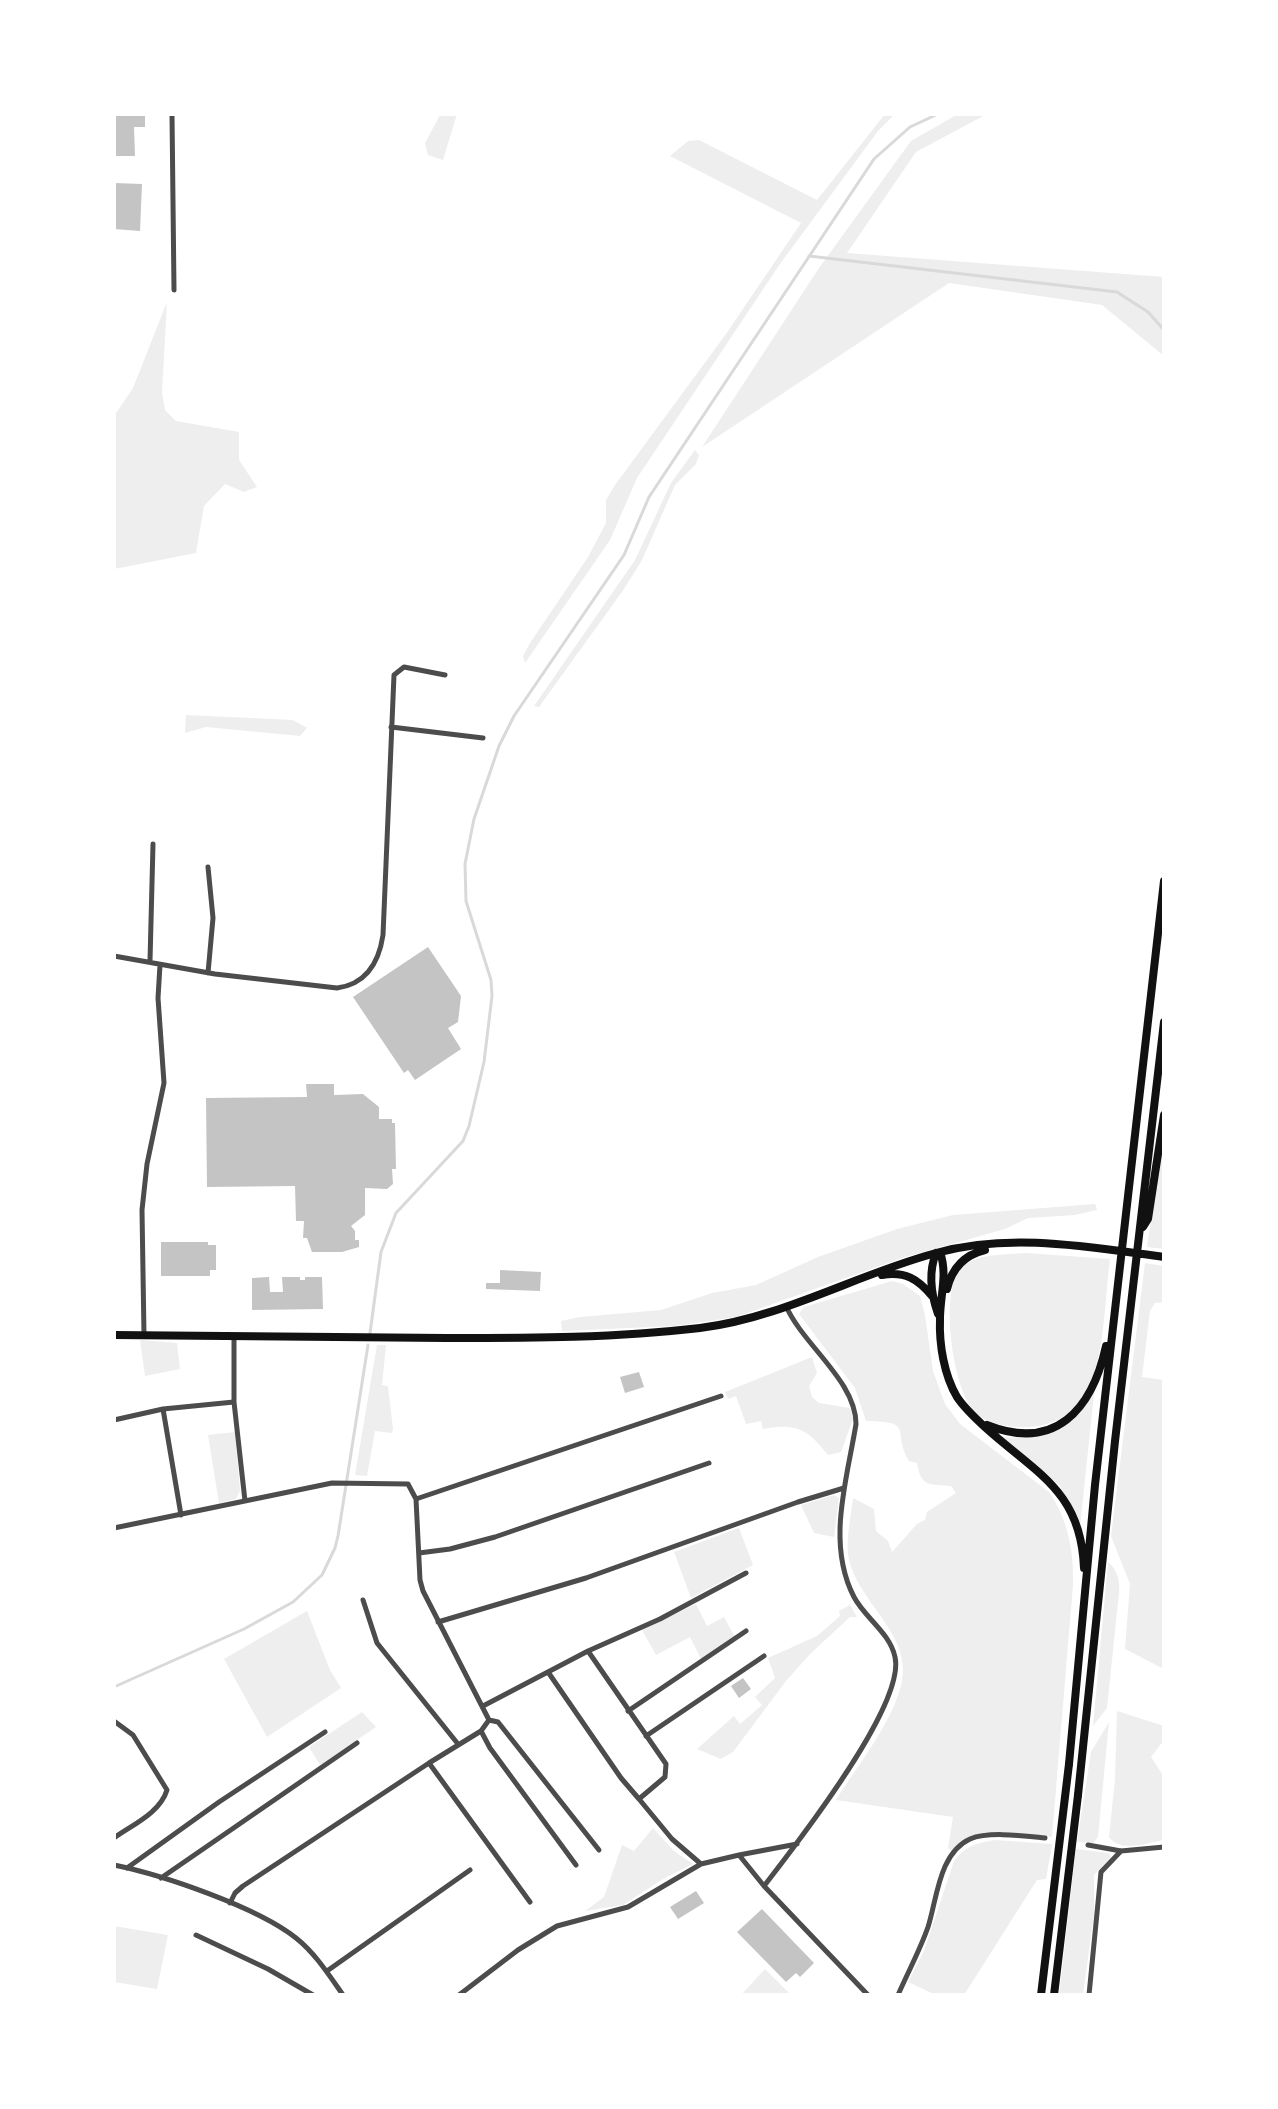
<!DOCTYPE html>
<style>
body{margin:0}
#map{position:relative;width:1278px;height:2109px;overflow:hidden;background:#fff;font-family:Inter,sans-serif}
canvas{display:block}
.frame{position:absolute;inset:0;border:116px solid #fff;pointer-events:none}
</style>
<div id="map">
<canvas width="1278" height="2109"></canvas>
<div class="frame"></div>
</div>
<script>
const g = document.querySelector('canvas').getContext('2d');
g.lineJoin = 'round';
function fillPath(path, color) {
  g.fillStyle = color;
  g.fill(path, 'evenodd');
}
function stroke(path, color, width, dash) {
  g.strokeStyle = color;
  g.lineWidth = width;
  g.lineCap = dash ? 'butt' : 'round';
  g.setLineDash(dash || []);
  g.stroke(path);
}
fillPath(new Path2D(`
 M438,114H457L443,160L428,155L425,143L439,117Z
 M885,114H895L878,131L780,264L637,478L610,540L525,663L523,656L530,643L588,557L606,523V500L615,485L726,334L801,223L670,156L688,141L699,140L817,200Z
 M958,114H987L916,152L847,253L1164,277V356L1102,305L949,283L702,447L819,268L911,141Z
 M167,302L162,393L165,410L176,421L239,432V460L257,487L244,492L225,484L204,506L196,553L114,569V416L133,388Z
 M695,450L699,455L696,464L675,485L642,560L624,589L539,707L534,706L635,560L671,483Z
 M186,715L293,720L307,728L300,736L206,727L185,733Z
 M1164,1132V1249L1147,1247Z
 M1095,1204L1097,1210L1075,1215L1028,1218L1005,1229L902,1258L736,1317L675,1326L562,1331L561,1321L580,1317L661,1310L712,1293L756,1285L818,1257L897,1229L953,1215Z
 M1026,1253L1110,1259C1105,1298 1105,1343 1092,1380C1078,1420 1040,1433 1003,1425C994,1424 982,1419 975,1413C953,1391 938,1289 962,1267C977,1253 1006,1255 1026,1253Z
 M1145,1263L1164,1266V1302L1155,1303L1150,1311L1142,1377L1164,1380V1669L1125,1649L1130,1584L1111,1536Z
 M892,1281L903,1284L920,1296L925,1315L933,1371L945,1404L960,1424L1049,1492C1068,1519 1074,1552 1073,1585L1052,1837C1018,1833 979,1826 951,1850L948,1848L953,1817L836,1800C857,1766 894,1721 902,1681C911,1634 860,1604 849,1560C845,1541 851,1517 853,1498L874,1509L876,1531L888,1541L892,1552L917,1524L925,1520L927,1512L956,1493L951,1486C930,1484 921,1488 917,1463L909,1461C891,1430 916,1422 866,1421L855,1388L799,1314L804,1307Z
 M140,1340L177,1343L180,1369L145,1376Z
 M377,1345H386L382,1385L388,1386L393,1429L392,1433L375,1431L367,1476L355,1475Z
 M812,1357L817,1373L809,1386L812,1397L819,1403L850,1408L853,1419L841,1452L828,1455C807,1429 797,1423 763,1429L761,1421L746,1424L736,1396L728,1399L725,1392Z
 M1093,1391L1094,1394L1080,1527L1060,1486L999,1437C1051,1441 1058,1425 1093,1391Z
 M235,1432L240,1491L236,1499L219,1503L208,1435Z
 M834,1495L839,1498L834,1537L814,1533L801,1505Z
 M739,1528L753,1565L691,1598L674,1552Z
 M1108,1562C1118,1570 1120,1581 1119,1593L1107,1708L1093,1726Z
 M696,1604L707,1626L724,1617L735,1637L701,1659L690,1637L656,1655L642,1630Z
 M850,1605L857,1617H850L810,1654L786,1681L733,1752L721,1759L697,1749L734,1716L740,1724L762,1705L755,1697L775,1678L768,1658L817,1636L840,1616L839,1611Z
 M307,1611L330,1670L341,1688L267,1737L224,1659Z
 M1117,1711L1164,1726V1740L1151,1757L1164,1777V1840C1147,1843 1120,1853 1109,1837L1115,1779Z
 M362,1712L376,1727L320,1765L309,1747Z
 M1109,1722L1098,1837L1093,1843L1077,1842L1091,1752Z
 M653,1828L674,1851L693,1864L663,1879L623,1905L585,1911L604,1897L622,1845L634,1851Z
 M995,1840L1052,1844L1046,1879L1037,1880L964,1995H936L908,1982L924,1951L954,1861C965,1846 977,1843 995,1840Z
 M1076,1849L1109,1853L1111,1857L1094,1875V1914L1083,1995H1059Z
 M114,1926L168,1935L157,1989L114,1982Z
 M765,1969L791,1995H741Z`), '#eee');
stroke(new Path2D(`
 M809,256L1117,292L1148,312L1164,330
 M370,1333L381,1252L396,1213L463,1141L469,1126L484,1062L492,996L491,980L466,901L465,864L474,819L499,746L514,716L624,555L649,497L874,159L910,127L938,114
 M114,1687L244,1629L293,1602L322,1575L335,1548L338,1536L368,1345`), '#d9d9d9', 3);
fillPath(new Path2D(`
 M114,114H145V127H134L135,156H114Z
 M114,183L142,184L140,231L114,229Z
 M428,947L461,996L458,1022L448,1028L461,1049L415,1080L408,1070L404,1073L353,997Z
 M306,1084H334V1095L363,1094L379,1107V1119H392V1123H395L396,1169H392L393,1184L387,1189L365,1188V1215L351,1226L355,1231V1240H359V1247L342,1252H312L307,1238H303L304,1221H296L295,1186L207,1187L206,1098L307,1097Z
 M161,1242H208V1245H216V1270H210V1276H161Z
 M500,1270L541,1272L540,1291L486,1289V1283H500Z
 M269,1277L270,1292H283L282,1277H300V1280H305V1277H322L323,1309L252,1310V1278Z
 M639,1372L644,1387L625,1393L620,1377Z
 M743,1678L751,1689L739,1698L731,1686Z
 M696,1891L704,1903L678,1919L670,1907Z
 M762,1909L814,1963L800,1977L796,1973L786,1982L737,1932Z`), '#c4c4c4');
stroke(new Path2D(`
 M172,114L174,290
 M391,727L483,738
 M114,956L215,974L337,988C367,984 379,962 383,935L394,675L404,667L445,675
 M150,961L153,844
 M208,973L213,918L208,867
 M144,1335L142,1210L147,1164L164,1083L158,998L160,965
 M234,1336V1402L245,1501
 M163,1409L181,1515
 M114,1420L163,1409L234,1402
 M416,1499L721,1396
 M114,1528L332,1483L408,1484L416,1499L420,1580L423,1591L489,1720L481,1731L429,1763L243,1886L235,1893L230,1903
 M419,1553L450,1549L495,1537L709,1463
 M363,1600L377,1643L458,1744
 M438,1622L586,1578L798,1502L844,1488
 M548,1672L621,1778L639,1799L665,1777L666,1764L588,1651
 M483,1706L588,1651L660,1619L746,1573
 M628,1711L746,1631
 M489,1720L498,1722L599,1850
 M114,1721L133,1735L167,1790C160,1813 132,1825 114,1838
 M481,1731L490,1748L576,1865
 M646,1736L764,1656
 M429,1763L530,1902
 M639,1799L672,1839L701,1864
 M1088,1845L1121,1851L1164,1847
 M739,1855L797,1844
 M114,1865C163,1875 257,1907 296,1938C315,1953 329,1975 343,1995
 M127,1868L219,1802L325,1732
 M161,1878L357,1743
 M764,1886C795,1846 906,1705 895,1657C890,1633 865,1618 854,1597C826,1543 847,1480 856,1424C856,1381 803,1345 786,1306
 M196,1935L268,1969L313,1995
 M327,1971L470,1870
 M459,1995L518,1950L557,1926L628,1907L701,1864L739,1855L764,1886L868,1995
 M898,1995C908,1972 920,1950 928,1927C937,1899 939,1853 970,1839C989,1831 1025,1836 1045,1838
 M1089,1995L1101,1872L1121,1851`), '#4c4c4c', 5);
stroke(new Path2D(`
 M1143,1227L1148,1219L1164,1115
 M940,1252C948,1275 940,1295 940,1319C939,1344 944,1375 957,1397C965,1409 975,1418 986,1428C1037,1474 1081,1491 1084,1568
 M936,1253C928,1273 931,1294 938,1314
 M882,1275C905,1271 918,1279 932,1296
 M947,1289C952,1268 964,1255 985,1250
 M114,1335C225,1335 336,1338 446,1338C531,1338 616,1338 700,1328C782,1318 857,1274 936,1253C1010,1232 1089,1247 1164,1257
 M987,1425C1055,1452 1092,1410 1106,1346
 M1069,1764L1095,1485L1164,881
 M1078,1795L1115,1441L1164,1022`), '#111', 8);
stroke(new Path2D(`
 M1041,1995L1069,1764
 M1054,1995L1078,1795`), '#111', 8);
</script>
